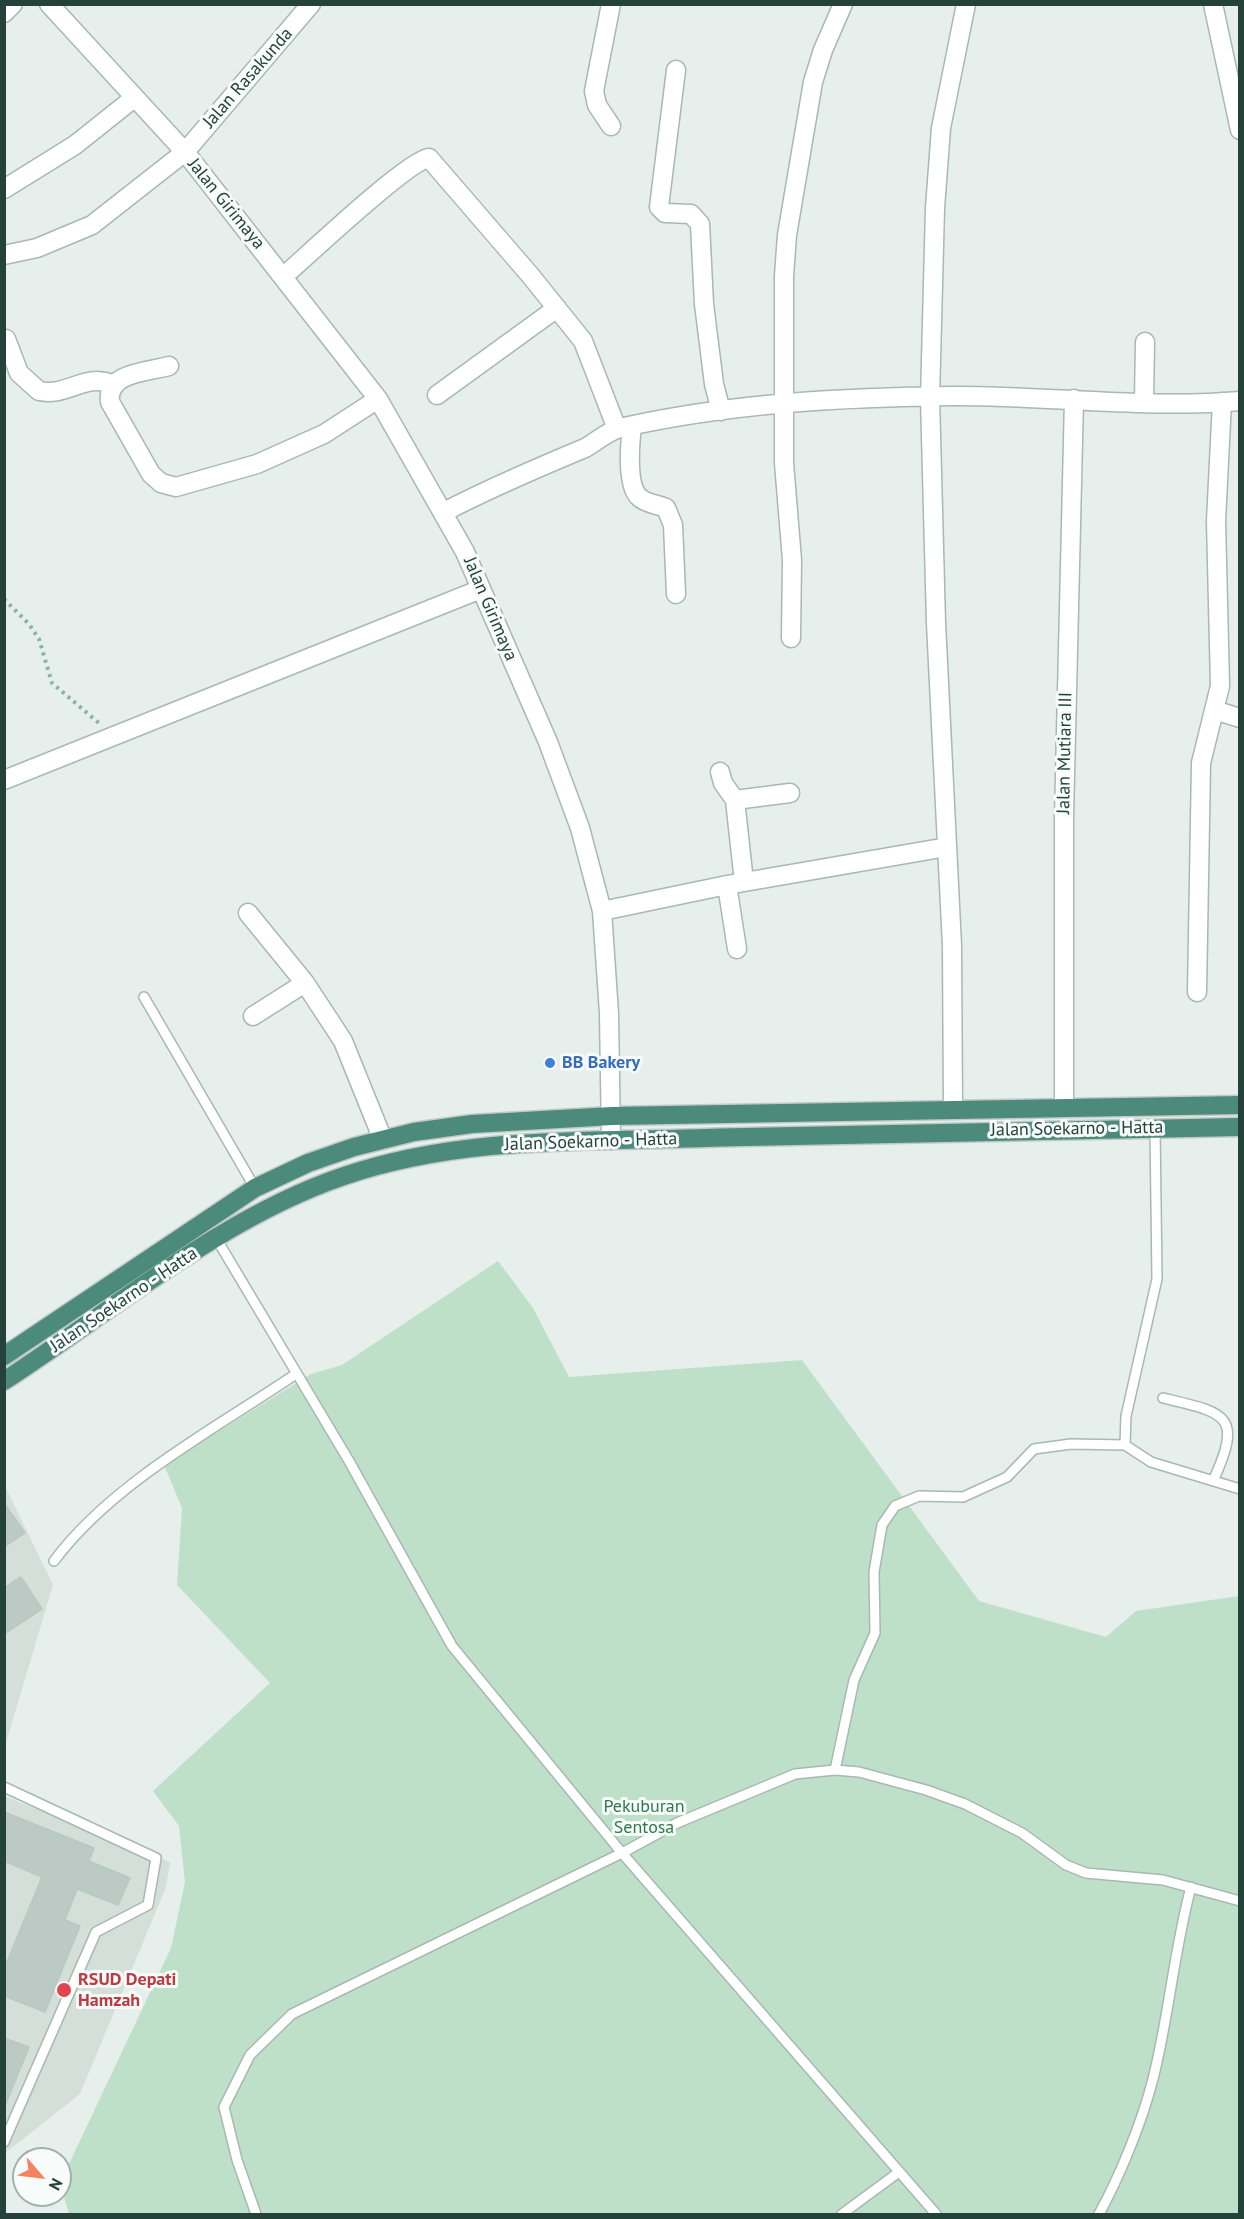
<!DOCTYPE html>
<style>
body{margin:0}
#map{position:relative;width:1244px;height:2219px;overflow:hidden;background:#e6efeb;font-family:"PT Sans",sans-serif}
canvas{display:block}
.frame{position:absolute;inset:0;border:6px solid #24423a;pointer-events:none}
.north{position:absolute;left:12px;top:2147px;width:60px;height:60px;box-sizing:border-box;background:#f7fbf9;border:2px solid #a3b1ad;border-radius:50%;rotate:118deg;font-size:16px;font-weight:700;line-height:24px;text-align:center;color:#24423a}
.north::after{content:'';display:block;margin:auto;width:21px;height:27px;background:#f4845f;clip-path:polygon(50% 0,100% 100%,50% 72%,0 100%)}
</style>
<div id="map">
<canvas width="1244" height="2219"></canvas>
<div class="frame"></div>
<div class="north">N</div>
</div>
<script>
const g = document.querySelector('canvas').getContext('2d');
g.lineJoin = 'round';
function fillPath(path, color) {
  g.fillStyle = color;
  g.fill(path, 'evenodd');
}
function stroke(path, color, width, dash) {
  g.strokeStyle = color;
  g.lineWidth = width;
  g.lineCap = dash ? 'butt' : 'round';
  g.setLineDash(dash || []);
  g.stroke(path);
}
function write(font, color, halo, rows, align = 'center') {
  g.font = font + ' "PT Sans",sans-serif';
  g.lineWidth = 6;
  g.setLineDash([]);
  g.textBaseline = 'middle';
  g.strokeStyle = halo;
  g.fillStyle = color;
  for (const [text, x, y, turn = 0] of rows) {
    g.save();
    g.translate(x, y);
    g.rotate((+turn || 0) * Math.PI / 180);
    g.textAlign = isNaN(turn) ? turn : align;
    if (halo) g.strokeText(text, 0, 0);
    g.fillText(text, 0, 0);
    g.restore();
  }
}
fillPath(new Path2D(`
 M5,1486L53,1585L5,1746Z
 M4,1796L170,1862L166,1887L80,2094L5,2153Z`), '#d4dfda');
fillPath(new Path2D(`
 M498,1261L533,1308L569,1377L802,1360L979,1601L1106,1637L1136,1611L1239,1596V2214H69L60,2183L171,1948L185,1882L179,1826L153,1791L270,1683L177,1585L182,1508L164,1465L311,1374L342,1365Z`), '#bfe0c8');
const building = new Path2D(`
 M4,1503L25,1533L4,1547Z
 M21,1577L42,1609L4,1634V1588Z
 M4,1812L94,1848L89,1861L130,1878L118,1905L77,1889L65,1920L80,1926L45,2012L4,1996V1969L42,1877L4,1861Z
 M4,2038L29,2047L5,2106H4Z`);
fillPath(building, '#bbcac4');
stroke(building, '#b8c9c2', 1.5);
const service = new Path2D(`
 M144,997L255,1188
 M1155,1128L1157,1279L1126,1416L1125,1445L1151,1462L1240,1489
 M216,1238L349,1461L452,1646L622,1853L936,2214
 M1163,1398C1225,1413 1244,1414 1213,1481
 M54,1561C112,1483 216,1428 296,1374
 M835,1770L854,1680L875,1633L874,1572L882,1525L895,1506L919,1496L963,1497L1007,1477L1034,1449L1071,1444L1125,1445
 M4,1787L156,1858L148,1905L96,1932L4,2142
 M256,2214L237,2160L224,2107L250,2055L292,2014L622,1853L677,1823L795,1774L835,1770L859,1772L926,1790L965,1804L1022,1833L1066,1865L1086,1873L1163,1880L1240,1901
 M842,2214L899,2172
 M1099,2214C1120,2176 1142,2122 1153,2079C1169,2016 1174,1950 1191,1887`);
const minor = new Path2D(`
 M49,4L185,152L378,399L465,552L548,742L580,828L602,911L609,1013L611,1140
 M611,4L594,91L597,105L611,126
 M1213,4L1240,130
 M4,13L13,4
 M676,70L659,207L665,213L691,214L700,224L704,304L714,384L721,411
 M4,189L75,145L134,98
 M4,255L37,248L92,225L185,152L311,4
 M284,276C307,256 407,161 429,158L530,275L583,341L617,429
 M6,339L19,373L39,391C68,397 84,373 112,384
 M169,366C148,372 106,372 110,402L151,474L161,483L176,487L257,464L324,434L378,399
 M437,395L557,308
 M1144,401L1145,342
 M632,426C630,443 626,485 639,497C646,504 657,504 666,508L673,525L676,594
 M444,512C490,488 537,468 585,448C596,442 608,431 620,428C730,403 846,397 958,396C1052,396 1147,409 1240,401
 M791,638L792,560L784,463V276L787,235L813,82L823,50L843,4
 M1214,710L1240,718
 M720,772L723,783L735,800L744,882
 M4,780L481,589
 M735,800L790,793
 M727,885L737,949
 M602,911L727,885L947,847
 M248,913L305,983L343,1041L383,1140
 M1197,992L1201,763L1220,686L1216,521L1222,402
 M253,1016L305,983
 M1064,1107V817L1074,399
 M953,1108L952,946L936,623L930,398L935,208L941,128L966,4`);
const trunk = new Path2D(`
 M4,1356L255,1188L308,1163L354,1147L414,1132L472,1124L612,1116L1240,1105
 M4,1381C112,1311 222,1217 344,1176C461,1136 584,1142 705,1138C883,1133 1061,1129 1240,1127`);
stroke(service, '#a8b8b2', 12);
stroke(minor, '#a8b8b2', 21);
stroke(trunk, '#c2cac8', 21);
stroke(new Path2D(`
 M4,599L29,624L39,639L52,683L100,724`), '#86b3a5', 4, [3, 4.5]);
stroke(service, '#fff', 9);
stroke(minor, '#fff', 18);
stroke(trunk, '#4c8a7c', 18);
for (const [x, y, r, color] of [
 [550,1063,6,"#3f7fe0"],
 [64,1990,8,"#e0444e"]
]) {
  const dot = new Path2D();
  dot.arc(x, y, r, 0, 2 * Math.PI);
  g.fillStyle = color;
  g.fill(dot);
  stroke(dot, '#f7fbf9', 2);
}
write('18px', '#24423a', '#f7fbf9', [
 ["Jalan Rasakunda",248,78,-49],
 ["Jalan Girimaya",226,204,51],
 ["Jalan Girimaya",490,609,67],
 ["Jalan Mutiara III",1065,753,-89],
 ["Jalan Soekarno - Hatta",1077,1129,-1],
 ["Jalan Soekarno - Hatta",591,1142,-2],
 ["Jalan Soekarno - Hatta",124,1300,-34]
]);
write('bold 18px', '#366cbe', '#f7fbf9', [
 ["BB Bakery",562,1063]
], 'left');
write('18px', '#2d7a4b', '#f7fbf9', [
 ["Pekuburan",644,1807],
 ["Sentosa",644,1828]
]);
write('bold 18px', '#be3a42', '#f7fbf9', [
 ["RSUD Depati",78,1980],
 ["Hamzah",78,2001]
], 'left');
</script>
